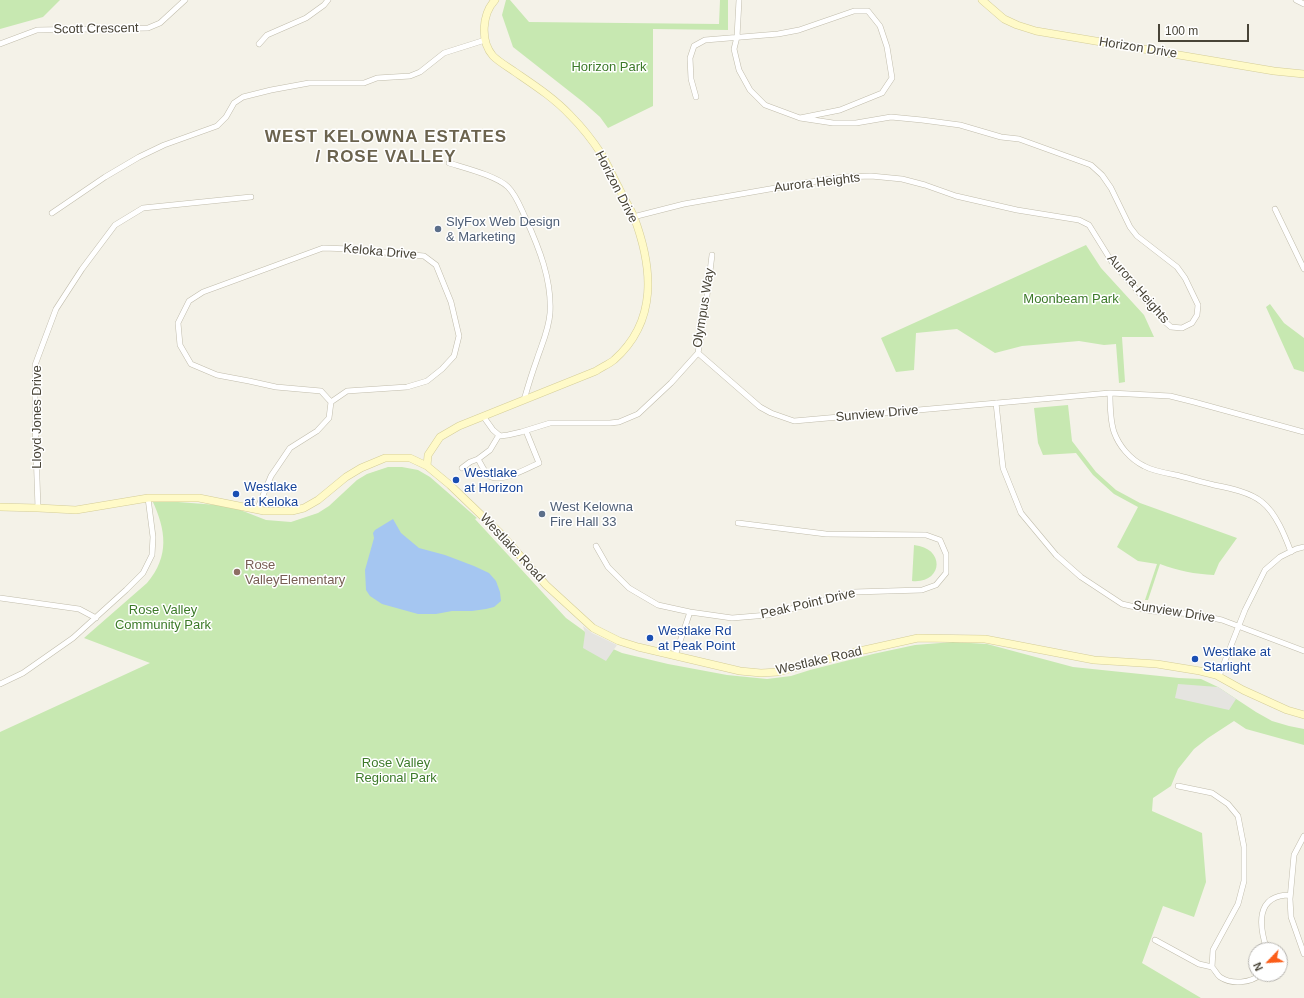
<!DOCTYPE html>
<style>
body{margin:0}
#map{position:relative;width:1304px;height:998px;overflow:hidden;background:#f4f2e8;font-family:Arial,sans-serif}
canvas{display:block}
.north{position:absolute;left:1248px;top:942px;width:40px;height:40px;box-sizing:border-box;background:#fff;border:1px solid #b6b4af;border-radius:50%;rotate:245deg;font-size:11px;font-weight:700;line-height:16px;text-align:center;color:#484437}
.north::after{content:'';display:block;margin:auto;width:14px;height:18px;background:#fb5d19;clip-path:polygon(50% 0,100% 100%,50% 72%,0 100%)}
.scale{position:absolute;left:1158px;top:24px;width:91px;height:18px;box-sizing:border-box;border:2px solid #484437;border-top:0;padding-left:5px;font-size:12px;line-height:14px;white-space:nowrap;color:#484437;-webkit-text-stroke:3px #fff;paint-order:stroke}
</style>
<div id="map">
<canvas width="1304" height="998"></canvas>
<div class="north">N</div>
<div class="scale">100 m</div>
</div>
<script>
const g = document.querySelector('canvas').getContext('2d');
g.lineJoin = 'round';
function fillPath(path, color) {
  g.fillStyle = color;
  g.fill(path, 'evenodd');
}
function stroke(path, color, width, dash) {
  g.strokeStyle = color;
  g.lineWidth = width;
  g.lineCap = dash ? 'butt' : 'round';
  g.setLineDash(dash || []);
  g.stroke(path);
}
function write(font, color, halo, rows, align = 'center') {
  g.font = font + ' Arial,sans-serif';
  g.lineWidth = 3;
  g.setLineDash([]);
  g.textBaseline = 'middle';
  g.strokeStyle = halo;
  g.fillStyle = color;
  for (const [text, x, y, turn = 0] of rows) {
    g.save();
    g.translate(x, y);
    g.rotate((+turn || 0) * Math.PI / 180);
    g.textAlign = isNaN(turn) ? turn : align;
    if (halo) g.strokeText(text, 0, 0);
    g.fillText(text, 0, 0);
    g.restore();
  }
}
fillPath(new Path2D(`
 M0,0H60L43,17L0,29Z
 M506,0H510L529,22L719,24L720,0H728V30L653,29V106L608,128L600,117L583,102L513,47L502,15Z
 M1086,245L1101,268L1144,315L1154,337H1122L1125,382L1119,383L1116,344L1104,345L1079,341L1022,346L995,353L957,329L916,333L914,370L896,372L881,338Z
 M1270,304L1284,323L1304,338V372L1294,369L1266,307Z
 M1068,405L1072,441L1096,472L1116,490L1140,503L1237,538L1219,563L1214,575C1194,574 1179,571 1160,564L1148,600H1145L1157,564L1138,561L1117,547L1138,507L1114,494L1093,475L1076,453L1043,455L1038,443L1034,408Z
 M388,467H402L418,470L430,477L477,518L475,519L566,618L602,644L622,653L668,664L727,675L767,679L791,676L810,670L873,654L915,645L953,642L987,644L1073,667L1179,678L1201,679L1218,687L1256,712L1272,721L1289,726L1304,729V745L1246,729L1234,721L1208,738L1194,749L1178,769L1171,786L1153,798L1152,811L1202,833L1206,882L1194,917L1163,906L1142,963L1201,998H0V732L150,663L84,638L147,583C170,556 166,530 152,500L230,506L266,520L291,522L318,513L329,506L357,480L367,474Z
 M914,545C946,548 943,584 912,581Z`), '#c7e8b1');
fillPath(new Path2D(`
 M583,626L592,633L617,645L606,661L583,648L585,633Z
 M1178,684L1218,687L1236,699L1229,710L1175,698Z`), '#e5e4e0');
fillPath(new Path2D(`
 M393,519L401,533L419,548L445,555L474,566L489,573L496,581L500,592L501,601L494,607L486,609L472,611H452L436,614H418L382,604L370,596L366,590L365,570L374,538L373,533L375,530Z`), '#a5c6f1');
const street = new Path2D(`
 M1296,0L1304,4
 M0,44L37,30L148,28L160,23L185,0
 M259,44L267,35L306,18L324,5L328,0
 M696,97L691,79L690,58L694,46L705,40L778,34L799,30L854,11H868L880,26L887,47L892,78L882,93L840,110L800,118L765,105L750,90L739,70L734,49L737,37L739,0
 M449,163C465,168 497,176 508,187C517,196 521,209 526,219C539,248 552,280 550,313C549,329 542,344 537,359C532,373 528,386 524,400
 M1275,209L1304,269
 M52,213L105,177L139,157L164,145L217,126L226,117L234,103L243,97L271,90L309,83H364L377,78L410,76L420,72L444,53L485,40
 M633,217L684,204L804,183L844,177L871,176L902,179L925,185L956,196L1017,210L1079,220L1089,225L1112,262L1164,321L1171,327L1182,328L1192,323L1197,315L1198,305L1185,278L1177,267L1137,236L1130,227L1111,188L1102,175L1091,165L1019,139L1001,137L960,125L922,120L891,117L856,123H833L800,118
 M323,248L351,249L424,256L436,265L451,302L459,336L454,356L442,369L427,381L407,387L347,391L331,402L321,391L276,387L249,381L217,375L191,364L180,345L178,323L189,301L203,292Z
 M698,353L760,407L771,413L794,421L1110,393L1170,396L1194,402L1304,432
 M1110,393C1110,406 1110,420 1114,432C1119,446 1130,459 1144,466C1153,471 1165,473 1176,475C1188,478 1201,482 1214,485C1229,488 1250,492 1262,502C1276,513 1285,536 1291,552
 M996,403L1003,468L1021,513L1056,555L1081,577L1122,604L1152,611L1193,614L1222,620L1304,651
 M483,416L493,430L500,436L508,435L521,432L550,423H610L619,422L638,414L671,383L698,353L705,312L712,255
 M478,459L490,450L499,435
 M462,468L470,462L478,459C481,464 484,471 488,475C498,485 528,468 539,463L526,431
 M38,508L35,421V365L56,309L82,269L115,225L143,208L251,197
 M257,510L271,476L290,448L317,431L329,418L331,402
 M596,546L608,567L629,588L658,605L690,612L732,618L768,615L854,592L922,590L936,585L946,573V554L940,540L926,535L826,534L738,523
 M0,598L79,609L96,618
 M675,656L690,612
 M1219,676L1245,610L1265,570L1280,557L1296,549L1304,547
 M0,684L23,673L73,638L126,590L143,573L152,555L153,537L148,498
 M1178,786L1212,793L1228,804L1238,816L1244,847V881L1238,904L1213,950L1212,967C1215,970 1217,975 1220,977C1232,985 1251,983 1261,974
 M1304,836L1294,855L1290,899L1291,917L1304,954
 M1155,940L1199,964L1212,967
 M1267,950C1259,926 1255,895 1290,895`);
const secondary = new Path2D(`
 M982,0L1004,19L1017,25L1036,31L1274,71L1304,74
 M427,466L428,455L440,437L459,426L596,371C602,367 609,364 614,360C658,321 653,268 634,217C630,207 623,197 619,188C613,177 608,165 602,155C593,141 582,127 570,115C554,98 534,85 515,72C508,67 499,62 493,56C480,41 482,14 495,0
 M0,507L38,508L76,510L148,498H199L264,511H292L304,508L318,500L346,477L361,468L385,458H410L427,466L450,485L501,534L546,585L593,628L619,641L638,647L740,671L761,673L778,672L855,652L918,638L985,639L1094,660L1157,664L1200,671L1216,675L1243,690L1287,710L1304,715`);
stroke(street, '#c0bcab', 6);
stroke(secondary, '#d4cd98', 8);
stroke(street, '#fff', 5);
stroke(secondary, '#fffac8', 7);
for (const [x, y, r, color] of [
 [438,229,4,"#5c6f8a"],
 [456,480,4,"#1a4fb4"],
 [236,494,4,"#1a4fb4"],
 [542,514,4,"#5c6f8a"],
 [237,572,4,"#8d6e63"],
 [650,638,4,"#1a4fb4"],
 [1195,659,4,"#1a4fb4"]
]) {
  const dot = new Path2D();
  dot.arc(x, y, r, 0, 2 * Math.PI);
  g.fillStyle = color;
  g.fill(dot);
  stroke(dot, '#fff', 1.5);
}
write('13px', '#484437', '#fff', [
 ["Scott Crescent",96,29,-1],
 ["Horizon Drive",1138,48,9],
 ["Aurora Heights",817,183,-7],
 ["Horizon Drive",616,187,63],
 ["Keloka Drive",380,252,5],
 ["Aurora Heights",1138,289,49],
 ["Olympus Way",704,308,-81],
 ["Sunview Drive",877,414,-5],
 ["Lloyd Jones Drive",37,417,-90],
 ["Westlake Road",512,548,47],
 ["Peak Point Drive",808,604,-13],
 ["Sunview Drive",1174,612,9],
 ["Westlake Road",819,661,-13]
]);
write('13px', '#3c7a29', '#fff', [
 ["Horizon Park",609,67],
 ["Moonbeam Park",1071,299],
 ["Rose Valley",163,610],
 ["Community Park",163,625],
 ["Rose Valley",396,763],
 ["Regional Park",396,778]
]);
write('13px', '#4e5e75', '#fff', [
 ["SlyFox Web Design",446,222],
 ["& Marketing",446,237],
 ["West Kelowna",550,507],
 ["Fire Hall 33",550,522]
], 'left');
write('13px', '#164399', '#fff', [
 ["Westlake",464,473],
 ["at Horizon",464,488],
 ["Westlake",244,487],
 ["at Keloka",244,502],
 ["Westlake Rd",658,631],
 ["at Peak Point",658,646],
 ["Westlake at",1203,652],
 ["Starlight",1203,667]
], 'left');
write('13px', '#785e54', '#fff', [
 ["Rose",245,565],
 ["ValleyElementary",245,580]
], 'left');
g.letterSpacing = '1px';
write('bold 17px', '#6b634e', '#fff', [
 ["WEST KELOWNA ESTATES",386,137],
 ["/ ROSE VALLEY",386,157]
]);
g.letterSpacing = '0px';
</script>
